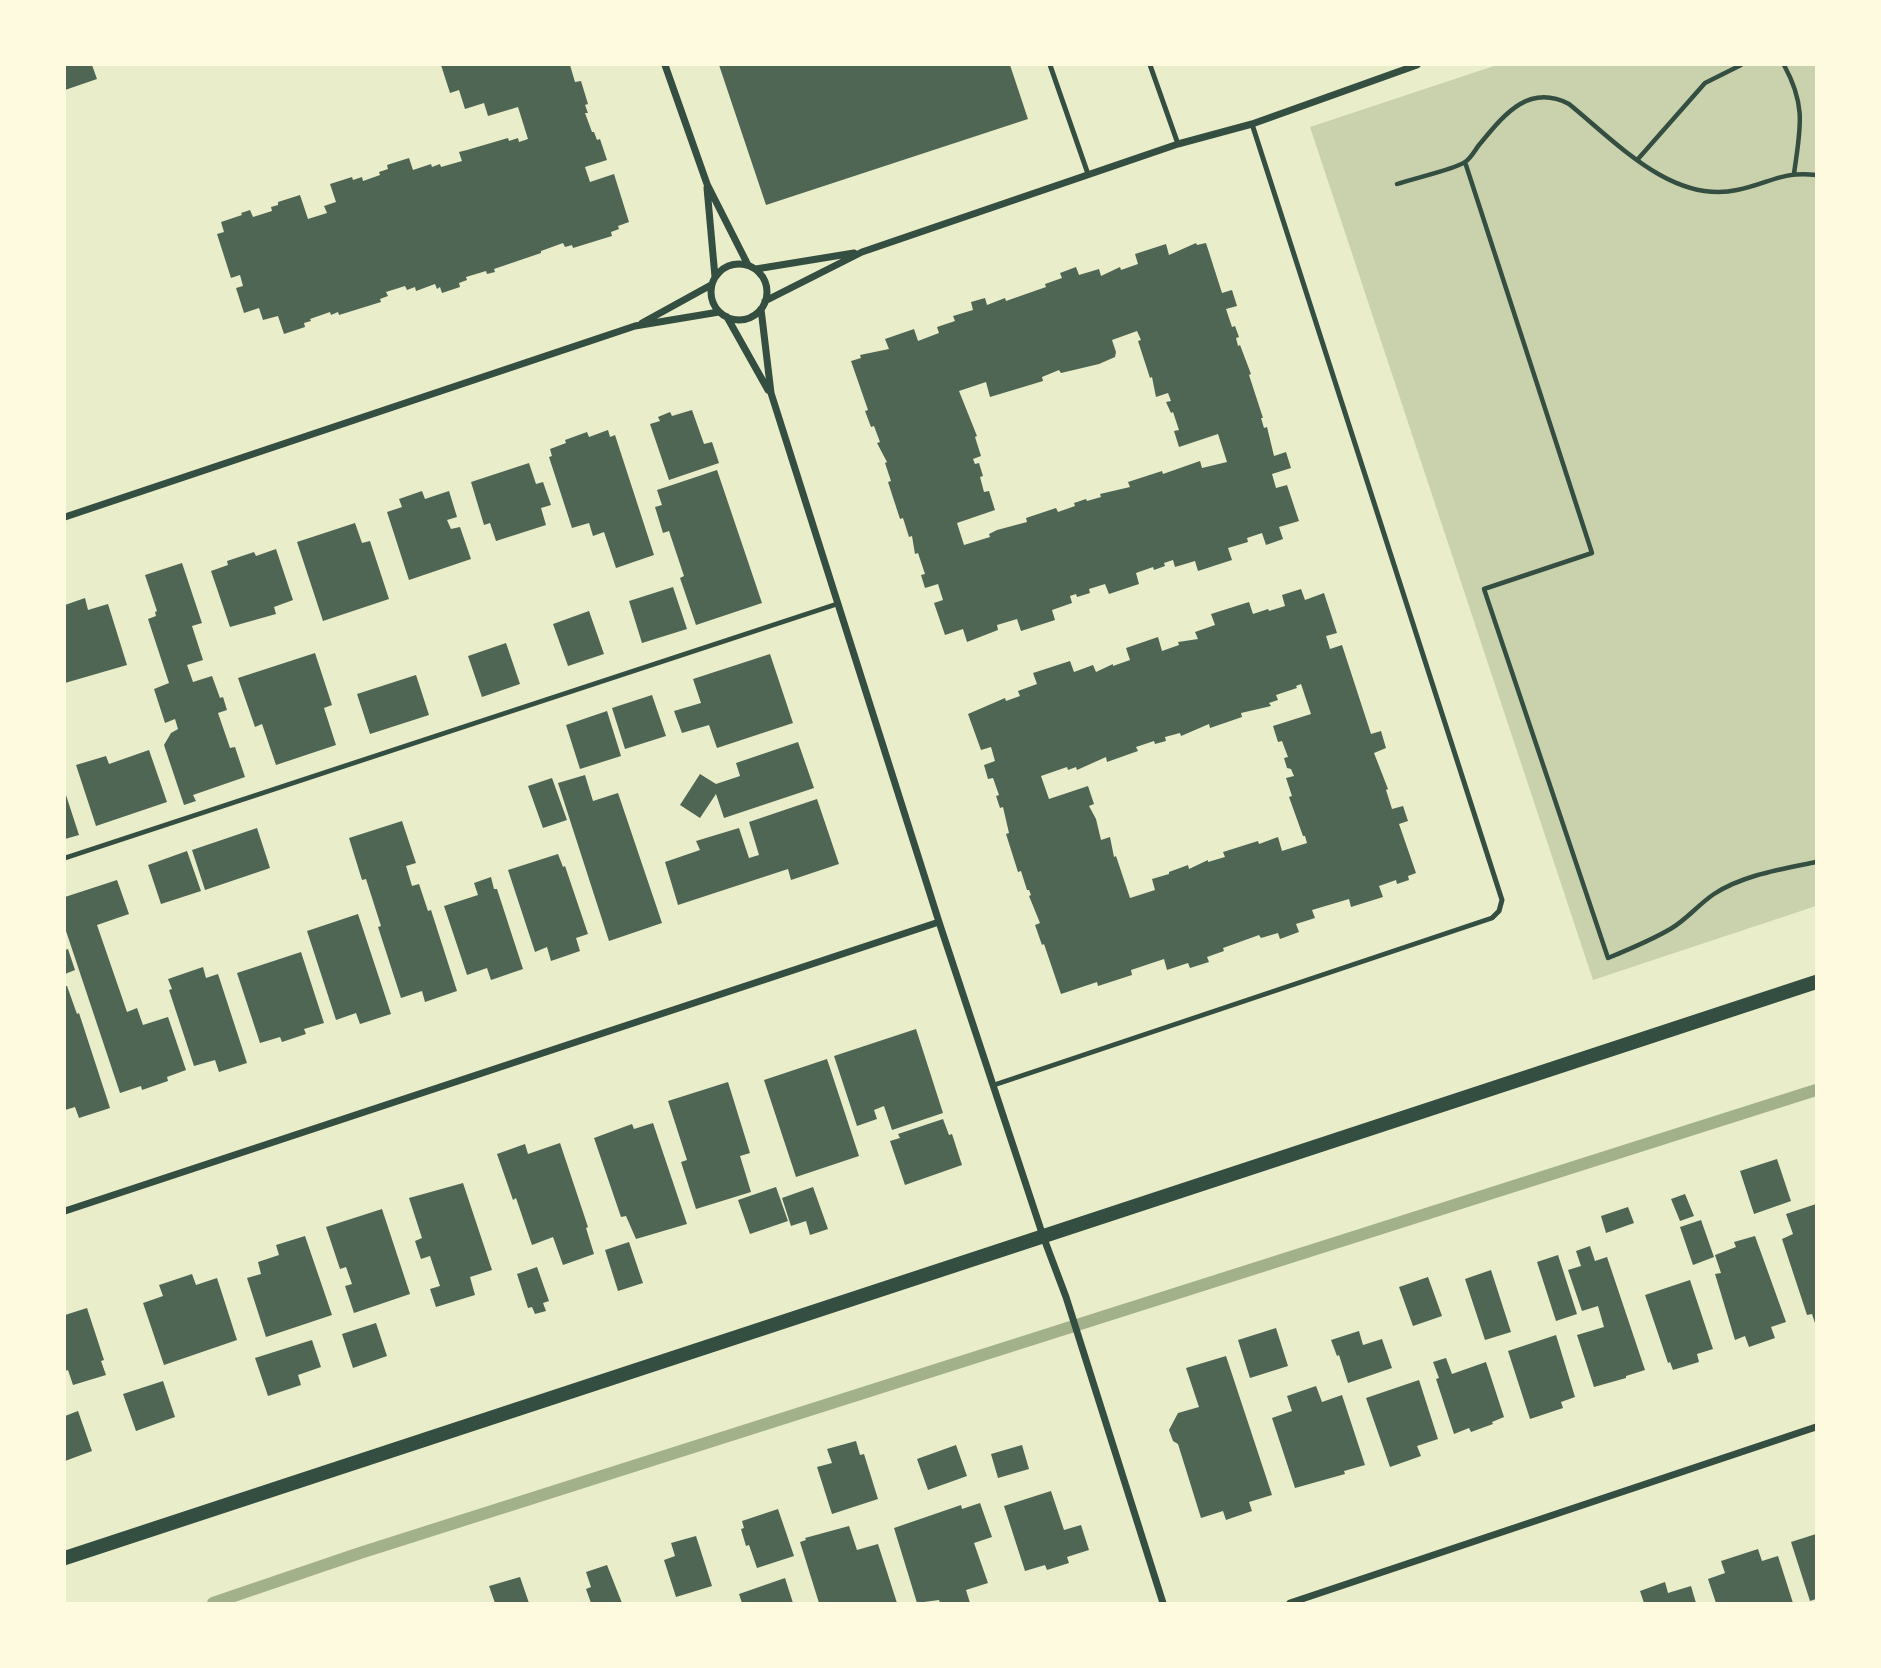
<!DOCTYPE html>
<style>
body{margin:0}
#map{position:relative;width:1881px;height:1668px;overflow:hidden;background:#e9edc9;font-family:Jost,sans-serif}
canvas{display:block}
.frame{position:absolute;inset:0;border:66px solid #fefae0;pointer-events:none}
</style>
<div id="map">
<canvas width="1881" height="1668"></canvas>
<div class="frame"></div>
</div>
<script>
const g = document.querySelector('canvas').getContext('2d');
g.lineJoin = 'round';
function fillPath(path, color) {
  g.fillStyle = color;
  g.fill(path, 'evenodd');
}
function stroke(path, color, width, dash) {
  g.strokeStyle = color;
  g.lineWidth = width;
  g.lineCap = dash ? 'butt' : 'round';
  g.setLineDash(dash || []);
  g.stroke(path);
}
fillPath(new Path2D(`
 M1497,65H1816V906L1593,980L1310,127Z`), '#cad2ad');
stroke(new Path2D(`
 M213,1603L360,1553L1816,1090`), '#a3b18a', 12);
fillPath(new Path2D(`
 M65,65H92L97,79L65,90Z
 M441,65H570L575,82L581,81L588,104L585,105L588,113H585L592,132H594L597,140L600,139L607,160L585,167L590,182L614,174L629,222L618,226L619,229L611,232L612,236L573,248L572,245L565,247L563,243L541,251V253L494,269L495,272L487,274L486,271L466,277L467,280L459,283L460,287L442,293L440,287L437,289L435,284L416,291L415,287L407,290L405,286L386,292L388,296L380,299L381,302L339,315L338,312L331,315L330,312L310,319L311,321L304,323L305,327L284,334L278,316L263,320L259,308L244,313L236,288L243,286L240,275L231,278L217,234L224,232L221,222L242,215L241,213L250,210L253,217L272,211L271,207L278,205V202L300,195L308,219L327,213L324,206L336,202L330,184L352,177L353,180L362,177L363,181L380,175L379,172L388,169L387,165L409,158L413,170L431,164L432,167L440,164L441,167L462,161L459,152L467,150L508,138L509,141L518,138L519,142L528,139L518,107L488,116L484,103L465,109L459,90L450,93Z
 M719,65H1010L1028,119L766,205Z
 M1196,243L1197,245L1206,243L1222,293L1232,290L1237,306L1226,309L1232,327L1235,326L1239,337L1236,338L1238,346L1240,345L1251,374L1249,375L1263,418H1261L1264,428L1267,427L1274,456L1286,452L1291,468L1272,474L1276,488L1287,485L1299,521L1279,527L1283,539L1266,545L1262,533L1247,538L1248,542L1228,548L1232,560L1198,571L1195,561L1175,567L1173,560L1164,563L1165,566L1154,570L1153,567L1136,573L1139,584L1109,594L1105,584L1089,589L1090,593L1077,597L1076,594L1070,596L1072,603L1052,610L1055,620L1021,631L1017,619L997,625L998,630L967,642L963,629L945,635L934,603L943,600L938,584L925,588L921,575L925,574L918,553L915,554L912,536L909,537L903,518L900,519L888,482L891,481L885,463L887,462L877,443L880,442L874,426L871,427L865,411L868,410L851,361L861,358L860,355L889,349L885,339L914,329L918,341L939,333L937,327L955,321L953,316L973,310L971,302L985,298L987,305L1005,298L1006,301L1046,287L1045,284L1062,278L1060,273L1076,267L1079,275L1099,269L1101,276L1120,267L1121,270L1138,264L1135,254L1166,244L1169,255ZM1137,331L1141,340L1138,341L1150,378L1152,377L1156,397L1168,393L1171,401L1166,402L1171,413L1173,412L1179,430L1174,431L1179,447L1218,434L1227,462L1202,468L1200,461L1163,474L1162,471L1128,482L1130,487L1100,494L1101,497L1087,501L1086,499L1074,503L1075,506L1058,512L1056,508L1026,518L1027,522L997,530L989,534L990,537L964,545L957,523L995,510L989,491L984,492L980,477L983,476L979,463L975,464L973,459L981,456L975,437L977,436L959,391L986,382L990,397L1043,381L1042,377L1059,370L1061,373L1099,364L1115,357L1116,352L1112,340Z
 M692,410L704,444L712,442L719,463L669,480L650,424L660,421L658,417L670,412L672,416Z
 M608,430L610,437L615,435L654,555L616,568L604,532L593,536L589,523L572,528L549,457L552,456L550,449L566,443L565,440L587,432L589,437Z
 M529,463L536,484L543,482L551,505L541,508L546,525L496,541L490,523L484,525L471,482Z
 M717,470L762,603L696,625L680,578L684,576L669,531L663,533L655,507L662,505L657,490Z
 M422,491L425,499L449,491L457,517L447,520L451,529L460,527L471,559L409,580L387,512L402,507L399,499Z
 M355,523L362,543L370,541L389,599L323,621L297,542Z
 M276,549L293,600L274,607L276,614L230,627L211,571L228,565L227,561L254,552L256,556Z
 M182,563L202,623L192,626L203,660L187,665L193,682L212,676L220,698L223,697L227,710L218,713L230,748L235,747L245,777L193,795L196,801L184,805L164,745L171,733L178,729L175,719L165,723L154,689L169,683L148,619L156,616L155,612L157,611L145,575Z
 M673,587L687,629L642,643L629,601Z
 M1301,589L1305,600L1324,593L1337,633L1326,636L1330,649L1342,645L1371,734L1381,731L1386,748L1374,753L1388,789L1386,790L1392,809L1403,806L1408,821L1399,824L1416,873L1408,876L1409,880L1397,884L1396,880L1379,886L1383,897L1351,907L1349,899L1312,910L1315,918L1296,924L1299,932L1280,939L1278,933L1261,938L1259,935L1223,948L1224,951L1207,957L1209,962L1190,968L1188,963L1167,970L1164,959L1131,970L1132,975L1098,986L1097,982L1061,994L1044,944L1042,945L1035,925L1040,923L1029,896L1031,895L1029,890H1027L1021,871L1018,872L1006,834L1009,833L1003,807L1000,808L996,796L999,795L993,778L988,779L984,765L995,761L991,747L981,750L968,714L1005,698L1006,701L1020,696L1018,691L1037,684L1033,673L1070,661L1074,672L1093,665L1096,672L1113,664V666L1130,660L1126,648L1158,637L1162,651L1179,645L1178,642L1198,639L1195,632L1215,625L1211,614L1249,602L1253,614L1268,609L1269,611L1285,606L1282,595ZM1301,684L1311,714L1273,726L1278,742L1282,741L1288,757L1284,758L1287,768L1291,769L1294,776L1286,778L1292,796L1289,797L1303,836H1305L1307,843L1282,851L1278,837L1259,844L1258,841L1223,852L1225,857L1208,862V860L1189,869L1188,865L1169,872V874L1152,879L1155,890L1130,898L1116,856L1114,857L1110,837L1101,840L1096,819L1089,806L1094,804L1088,786L1049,799L1041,776L1067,767L1068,770L1076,767L1077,770L1106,757L1107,762L1138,751L1136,747L1154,741L1155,744L1166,741L1165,737L1180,733L1181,736L1209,724L1210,728L1242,717L1241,713L1271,706L1269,703L1278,700L1276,695L1297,688L1296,686Z
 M85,598L88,610L108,604L127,665L65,683V605Z
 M589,611L604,654L568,666L553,624Z
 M506,643L520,684L482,697L468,656Z
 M315,653L332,705L324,708L336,745L276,765L262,724L255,727L238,678Z
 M770,654L793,723L717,748L709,725L682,733L674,711L701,703L693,679Z
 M416,675L429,715L370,734L357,694Z
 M652,695L666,736L625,749L612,708Z
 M607,711L621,756L580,769L566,725Z
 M798,742L814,788L724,818L716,794L700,818L680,805L700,774L716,784L740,776L736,763Z
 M149,750L167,802L96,826L76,765L106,756L109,764Z
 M585,775L593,801L618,793L662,923L609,941L558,783Z
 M552,778L567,820L543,828L528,786Z
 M65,792L79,835L65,839Z
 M817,799L839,864L791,880L788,869L678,905L665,862L700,850L696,841L739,828L749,858L759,855L749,822Z
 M402,821L416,863L406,866L412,886L419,884L428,911L431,910L457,991L425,1002L422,991L401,998L378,927L381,926L366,879L362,880L349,838Z
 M257,828L270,868L205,890L192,850Z
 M187,851L201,891L161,904L148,865Z
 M558,854L563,867L565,866L588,934L576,938L580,951L551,961L547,947L535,952L508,870Z
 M491,877L494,889H497L523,969L491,980L487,968L467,975L444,906L478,895L474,883Z
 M117,880L129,914L97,925L127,1012L137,1008L143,1025L168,1017L186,1070L167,1077L168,1081L142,1090L141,1086L120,1093L65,928V897Z
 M358,914L391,1014L360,1024L356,1013L336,1020L307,931Z
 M68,949L75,970L65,974V950Z
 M301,952L324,1023L304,1029L306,1034L282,1042L280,1037L260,1043L237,973Z
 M203,967L206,978L218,974L247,1063L219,1072L215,1060L194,1066L169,990L172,989L168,979Z
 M65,986H67L77,1014L79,1013L110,1108L79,1118L75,1107L65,1110Z
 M916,1029L943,1113L892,1130L884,1106L874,1110L877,1119L857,1126L834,1056Z
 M827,1059L859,1156L796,1177L764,1080Z
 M728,1082L750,1153L740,1156L751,1192L696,1209L681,1162L687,1160L668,1101Z
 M943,1119L949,1135L952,1134L962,1165L905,1185L890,1141L900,1138L898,1134Z
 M653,1123L687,1224L636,1239L626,1216L621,1217L594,1138L632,1124L634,1129Z
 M560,1143L588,1227L586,1228L594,1254L563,1265L553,1237L532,1245L516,1198L513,1200L497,1154L525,1144L528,1154Z
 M1777,1159L1791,1201L1754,1214L1740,1171Z
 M463,1183L492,1270L470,1277L475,1295L436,1307L430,1289L440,1286L430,1256L421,1259L415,1241L422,1238L409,1198Z
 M776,1187L788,1221L750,1234L738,1200Z
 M813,1187L828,1229L810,1235L806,1221L791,1226L782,1198Z
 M1685,1194L1694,1216L1680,1221L1671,1199Z
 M1816,1204V1326L1812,1314L1807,1315L1782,1239L1793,1234L1786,1214Z
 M1628,1207L1634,1223L1606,1233L1601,1216Z
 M382,1209L410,1294L354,1313L345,1286L352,1284L346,1267L340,1269L326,1227Z
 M1701,1220L1714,1257L1693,1265L1680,1227Z
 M305,1236L332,1315L266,1337L247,1278L261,1274L258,1262L279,1255L276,1245Z
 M1755,1236L1786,1322L1771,1327L1775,1338L1749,1347L1745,1336L1735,1340L1715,1274L1721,1273L1715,1255L1736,1247L1734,1242Z
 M629,1242L643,1283L618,1291L605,1250Z
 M1590,1246L1595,1261L1607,1257L1645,1370L1626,1376V1378L1594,1387L1577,1335L1604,1327L1598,1306L1582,1311L1568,1270L1581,1266L1576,1251Z
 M1558,1255L1577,1314L1556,1321L1537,1262Z
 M537,1267L549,1301L543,1303L546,1311L535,1314L532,1307L528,1308L517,1274Z
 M1491,1270L1511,1332L1485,1340L1465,1279Z
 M192,1274L196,1285L217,1278L237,1340L164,1365L143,1303L163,1296L159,1285Z
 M1428,1277L1442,1316L1413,1326L1399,1287Z
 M1690,1280L1713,1349L1697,1354L1699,1362L1673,1370L1670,1362L1668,1363L1645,1295Z
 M87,1308L104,1360L101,1361L106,1375L73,1385L68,1370L65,1371V1315Z
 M376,1323L387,1356L353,1368L342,1334Z
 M1276,1328L1288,1366L1250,1378L1238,1340Z
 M1359,1331L1363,1345L1382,1339L1392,1368L1348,1383L1339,1355L1337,1356L1331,1340Z
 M1556,1335L1575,1397L1561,1402L1563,1408L1530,1419L1508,1351Z
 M312,1340L321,1367L298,1375L301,1385L268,1396L255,1358Z
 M1226,1356L1272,1495L1249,1502L1252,1511L1226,1520L1223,1511L1201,1518L1178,1444L1173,1441L1169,1430L1178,1413L1199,1407L1186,1368Z
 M1446,1358L1452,1374L1486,1362L1504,1417L1492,1422L1493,1424L1471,1432L1469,1428L1454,1434L1436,1379L1439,1378L1433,1362Z
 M1419,1380L1438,1439L1417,1446L1421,1456L1390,1467L1366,1398Z
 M163,1381L175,1417L136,1431L123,1394Z
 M1316,1386L1322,1402L1342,1395L1365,1465L1344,1471L1345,1474L1295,1488L1272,1418L1292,1411L1287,1396Z
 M78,1411L92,1451L65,1461V1416Z
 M856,1441L860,1455L864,1454L878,1499L832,1514L817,1467L832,1463L827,1449Z
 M956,1445L967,1476L928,1490L917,1459Z
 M1022,1445L1029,1469L998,1478L991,1454Z
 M1051,1491L1064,1530L1081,1525L1089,1550L1067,1557L1069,1563L1047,1570L1045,1565L1025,1571L1004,1506Z
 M980,1503L992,1537L974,1543L988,1583L966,1590L970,1603H940L939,1600L917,1603L894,1528L961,1505L962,1509Z
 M778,1509L794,1556L757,1568L749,1545L746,1546L741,1529L744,1528L742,1521Z
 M849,1526L857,1550L878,1544L897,1603H819L800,1542L806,1540L805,1538Z
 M1816,1534V1599L1810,1601L1791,1542Z
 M696,1536L712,1586L676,1597L664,1560L675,1556L671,1543Z
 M1758,1549L1762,1561L1778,1556L1793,1603H1716L1708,1579L1725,1573L1721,1561Z
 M607,1565L622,1603H591L586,1589L591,1587L586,1572Z
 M520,1577L529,1603H495L489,1586Z
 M785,1578L793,1603H742L739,1594Z
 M1665,1582L1668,1593L1691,1586L1696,1603H1644L1640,1591Z`), '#4f6655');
stroke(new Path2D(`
 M1784,65C1807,107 1800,129 1794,174
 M1638,159L1705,83L1741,65
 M1465,162L1592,553L1484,589L1608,958C1630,949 1652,940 1672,928C1687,919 1699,904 1714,894C1743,875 1782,869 1816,862
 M1397,184C1411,179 1456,169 1465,162C1471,158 1475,150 1479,145C1504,115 1528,83 1569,104C1616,142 1672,204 1737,190C1769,184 1780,171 1816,175`), '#344e41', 4.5);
stroke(new Path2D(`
 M1050,65L1088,174
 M1150,65L1178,144
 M65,858L837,604
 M994,1085L1492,918L1499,911L1502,900L1252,124`), '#344e41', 5);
stroke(new Path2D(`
 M665,65L707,184L748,265
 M707,188L715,277
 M711 292a28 28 0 1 1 56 0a28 28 0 1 1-56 0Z
 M756,269L854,253
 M765,301L862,252L1178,144L1252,124L1417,65
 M761,309L771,393L939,922L1043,1236L1066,1297L1163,1603
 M727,317L768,390
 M642,323L711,285
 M65,517L635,326L719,312
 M65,1211L939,922
 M1290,1603L1816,1427`), '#344e41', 7);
stroke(new Path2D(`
 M65,1558L1816,982`), '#344e41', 14);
</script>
